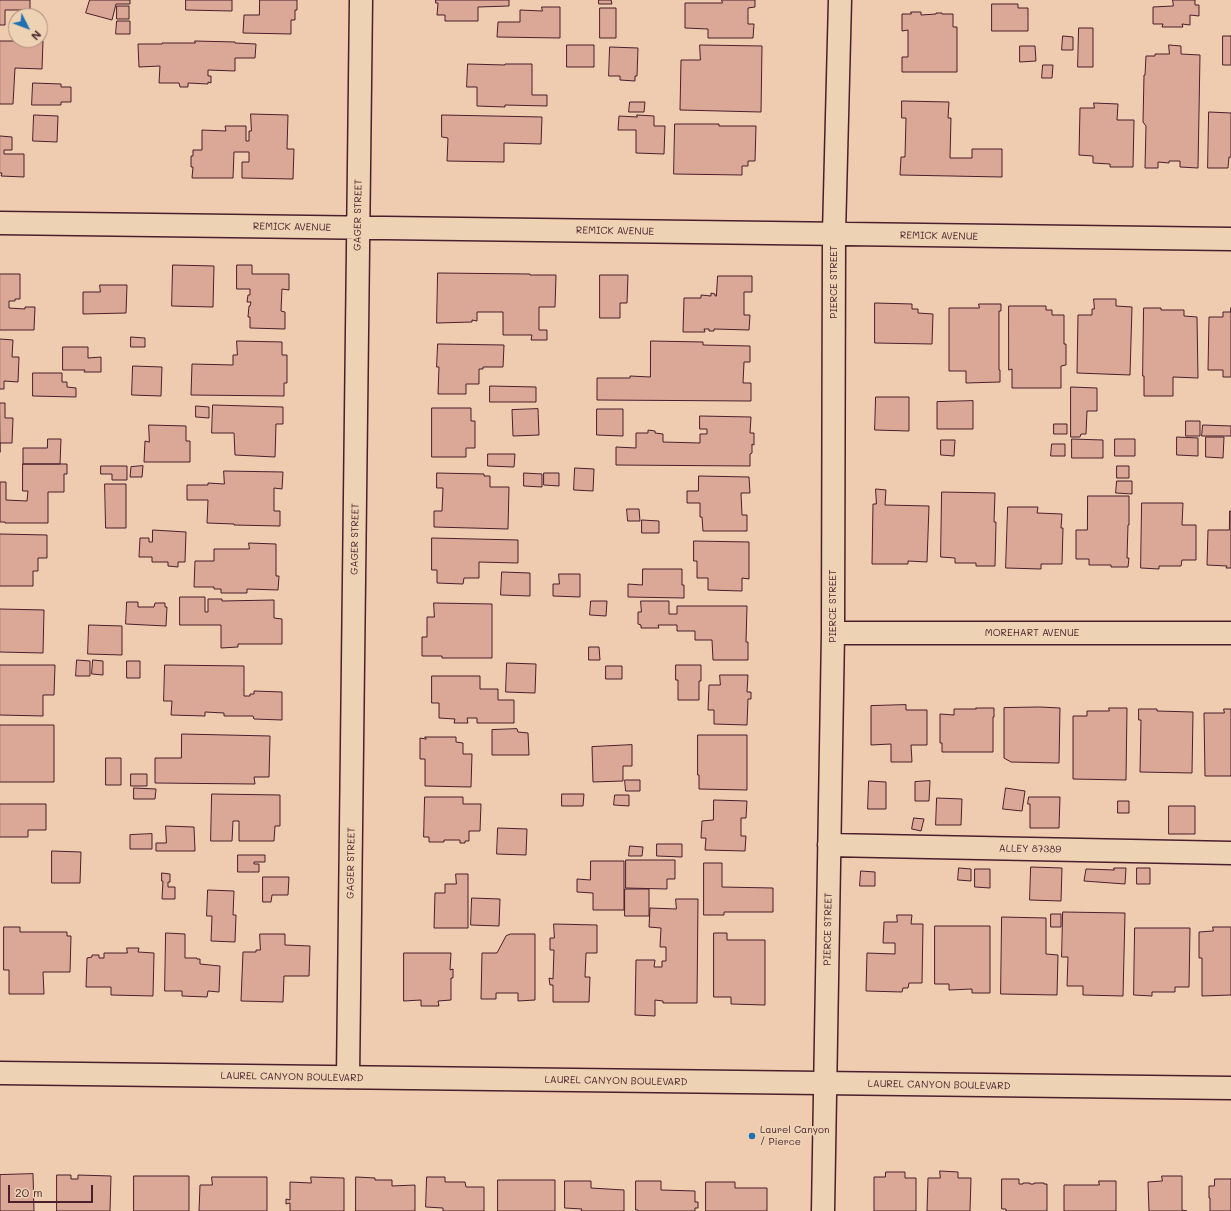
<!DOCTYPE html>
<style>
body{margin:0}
#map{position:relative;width:1231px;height:1211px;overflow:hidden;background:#efccb0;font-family:Mali,sans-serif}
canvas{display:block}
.north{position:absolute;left:8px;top:8px;width:40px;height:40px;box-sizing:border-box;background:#edd3b4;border:1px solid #ac8b7d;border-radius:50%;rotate:132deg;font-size:11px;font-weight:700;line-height:16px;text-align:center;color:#4a1f2b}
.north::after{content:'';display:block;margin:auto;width:14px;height:18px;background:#1f6fb2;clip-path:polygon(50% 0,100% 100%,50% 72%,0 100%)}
.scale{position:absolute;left:8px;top:1185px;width:85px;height:18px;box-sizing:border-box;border:2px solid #4a1f2b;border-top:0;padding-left:5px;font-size:12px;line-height:14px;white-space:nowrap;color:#4a1f2b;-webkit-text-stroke:3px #edd3b4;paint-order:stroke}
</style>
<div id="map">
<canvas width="1231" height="1211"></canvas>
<div class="north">N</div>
<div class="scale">20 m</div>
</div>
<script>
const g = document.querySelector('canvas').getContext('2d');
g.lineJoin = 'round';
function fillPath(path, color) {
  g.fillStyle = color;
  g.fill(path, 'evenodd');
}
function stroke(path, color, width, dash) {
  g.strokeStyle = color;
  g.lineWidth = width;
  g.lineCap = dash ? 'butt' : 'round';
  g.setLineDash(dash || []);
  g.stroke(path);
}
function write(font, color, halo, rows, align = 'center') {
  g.font = font + ' Mali,sans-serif';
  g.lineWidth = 4;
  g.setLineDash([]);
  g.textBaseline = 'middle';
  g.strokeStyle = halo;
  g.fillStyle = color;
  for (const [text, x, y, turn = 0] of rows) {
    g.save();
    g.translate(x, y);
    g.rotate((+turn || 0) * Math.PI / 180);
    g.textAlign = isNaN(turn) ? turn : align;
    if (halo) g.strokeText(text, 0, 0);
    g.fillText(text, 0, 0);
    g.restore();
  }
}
const building = new Path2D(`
 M0,0H30V10H5V25H0Z
 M90,0H130V4H116L112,20L86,13Z
 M186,0H232V11L186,10Z
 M260,0H297V10H295V20H291V34L243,33L244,15H259Z
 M436,0H509V6L478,7V21H445V15H437L438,3H436Z
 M599,0H611L612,4H599Z
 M722,0H755V7L748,8V24H754L753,38H708V29L685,28V3H722Z
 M1173,0H1195V5H1199V16L1190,15V25L1182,24L1183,27H1162L1163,24H1153V7L1173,6Z
 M992,4H1018V8H1028V31H992Z
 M117,6H129V19H117Z
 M542,7H560V38L497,37L498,22H520V10L542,11Z
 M600,8H616V38H600Z
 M911,12H921V15L936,14V13H942V14H953V27H957V72H902V57H908V30L902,31V14H911Z
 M117,21H130V34H116Z
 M1079,28H1093V67H1078Z
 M1063,36L1073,37V50H1062Z
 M1223,36H1231V65H1223Z
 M0,41H43L42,69L15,68L13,104H0Z
 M195,41L235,42V43L256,44L255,58H235V71L208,70V76H211V83L208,82V84L188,83V87H180L179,83H159L160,66L139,67L138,44H162V43H195Z
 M567,45H594V67H567Z
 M700,45L762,46L761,112L680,110L681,60H700Z
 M1169,45L1181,46V54L1200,55L1198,168L1180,167V161H1169V163L1158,162V168H1145L1146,126L1143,122L1144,75H1145L1146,56H1155V54H1169Z
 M1020,46H1035L1036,61L1020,62Z
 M610,47L638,48L637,76H635V81L620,80V76H609Z
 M468,64L505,65V64H532V95H547V106L505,105V107L477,106V87H467Z
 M1043,65H1053L1052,78H1042Z
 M33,83L61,84V87H71V102H61V105H32Z
 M902,101L949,102L948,118H951L950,158H972V149H1002V177L900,175L901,157H905L906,118H902Z
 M630,102H645L644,112H629Z
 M1094,103L1118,104L1117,120H1134L1133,167H1110V164L1093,163V156L1079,155L1080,108H1094Z
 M1209,112L1231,113V157H1229L1228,168H1208Z
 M251,114L288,115L287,149H294L293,179L242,178V162H249V152H234L233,178H192L193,167H191V156H193V150H202V130L226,131L225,126H246V141H249V131H251Z
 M34,115L58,116L57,142L33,141Z
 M442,115L542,117L541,144L504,143V162L447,161L448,138L442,137Z
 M637,115L654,116V126H665L664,154L636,153V130H618L619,116L637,117Z
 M675,124H719V126H756L755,161H748V166H742V175L674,174Z
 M0,136L12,137V150H4V154H24V177L1,176L2,173H0Z
 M173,265L214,266L213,307L172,306Z
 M237,265H252V274H289V290L282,289L281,311L285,312V329L250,328V317H248L249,306H250L251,302H247L248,295H250V289H237Z
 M438,273L530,274V275H556L555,307H539V330H547V340H531L532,335H503V312H477V321L472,320V322L437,323Z
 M0,274H20V299H15V301H9V308L25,309V307H35L34,330H0Z
 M600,275H628L627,303H620V318H600Z
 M718,276H752V292H744V315H750L749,330L714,329V331H709V329H704L705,332H683L684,298H701V295L711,296V293L715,294V296H716Z
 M100,285H127L126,313L83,314V292H100Z
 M1094,299H1116V306L1132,307L1130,375L1077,373L1078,315H1092V309H1094Z
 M875,303L912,304V309H918V313L933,314L932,344L875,343Z
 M979,304H1001V311H999V370H1000V382L966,383V371H949V308H979Z
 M1009,306H1046V310H1052V315H1064V344H1066V365L1061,366V388H1012V369L1009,370Z
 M1144,308H1161V310H1184V316L1197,317L1198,378L1173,377V396H1144V376H1143Z
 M1231,308V377H1223V370H1208L1209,317H1223V312H1230Z
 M131,337L145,338V347H131Z
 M0,339L13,340L12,357H19L18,382L4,381V389H0Z
 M237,341L282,342V355H287V383H284V396L191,395L192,364L233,365V355H237Z
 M651,341L703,342V345L750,346V362H744L743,383H751V401L597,400V378H630V376L650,377Z
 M438,344L504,345L503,367H483V369H479V384H466V394H438L439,367H437Z
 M63,347H88V358L101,357V372H84L85,370H63Z
 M133,366L162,367L161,396L132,395Z
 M33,373H62V382H67V387L76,388V397L33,396Z
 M490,386L536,387V402H490Z
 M1071,387L1097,388V411H1087L1086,434H1081L1080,437H1071Z
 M876,397H909V431L875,430Z
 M973,401V429H937V402Z
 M0,403H5V418H13L12,443H0V452Z
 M213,405L283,407V424H276L275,457L235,455L234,433H212Z
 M196,406L209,407V418L196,417Z
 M432,408H471V421H475V448H466V457H432Z
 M538,409L539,435L513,436L512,410Z
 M597,409H623V436L597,435Z
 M700,416L751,417L750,433H754V445L752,444V453L750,454V466L616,465V447L636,448V433H648V430L655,431V433L663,434V442L700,443V434H707V429H700Z
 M1186,421H1200V436H1186Z
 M1054,424H1067V434H1054Z
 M149,425L186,426V441H190V462H144L145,441L149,442Z
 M1203,425L1231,426V436H1202Z
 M1177,437L1198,438V456L1177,455Z
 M1206,437H1224L1223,458L1206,457Z
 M48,439H61L60,464H23V448H47Z
 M1072,439L1103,440V458H1072Z
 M1115,439H1135V456H1115Z
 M941,440H955L954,456L941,455Z
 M1052,444H1065V456H1051Z
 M488,454H515L514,467L488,466Z
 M23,464H67V474H64V492H48V523H5V522H0V482H6V500L27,501L28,491H23Z
 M101,466H127V480H112V474H101Z
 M143,466L142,477H130L131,467Z
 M1117,466H1129V478H1117Z
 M575,468L594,469L593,491L574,490Z
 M224,471L283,472L282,489L274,488V511H280V526L234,525V524L207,523L208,500H187V485H208V483L224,484Z
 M437,473L484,474V476H490V487H509L508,529L434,527V511H442L443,488H437Z
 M524,473L542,474V487L524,486Z
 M544,473H559V486L544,485Z
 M699,476L749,477L750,493H741L742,515H747V531H703L702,517H700V503H687V491H698Z
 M1117,481H1132V494L1116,493Z
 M105,484H126V528H106Z
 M876,489L886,490L885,505L929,506L927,562L908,561V564H872L873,504H876Z
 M942,492L995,493L994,522H996L995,566H976V563H955V558L941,557Z
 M1088,496H1129V525H1128L1127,558H1129L1128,567H1111V565H1089V559H1076V530H1087Z
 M1142,503H1183L1182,525H1196V560H1182L1181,566H1159V569L1141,568Z
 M1008,507H1038L1037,513L1062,514L1061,528H1063L1062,564H1041V569L1006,568Z
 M627,509H639L640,521H628Z
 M1230,511H1231V568H1226L1227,566L1207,565L1208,530H1229Z
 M642,520L659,521V533H642Z
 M153,530L186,532L185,562H178V567L168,566V562H152V557H139L140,538H149V542H152Z
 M0,534L47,535V558H38V571H33V586H0Z
 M432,538L518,540V563L479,562V578H464L463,584L437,583V570H432Z
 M694,541L749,542V579L742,578V591L708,590V578H697V561H694Z
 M249,543L276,544V576H279L278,590L247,589V593H221V589H214V587H194L195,561H214V549H249Z
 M643,569H682V585H684V598L628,597V584L642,585Z
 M502,572L530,573V596L501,595Z
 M559,574H580V597L553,596V584H559Z
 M180,597H205V612H208V599H222V601L274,600V618L282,619V644H238V647L221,648V625H180Z
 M591,601H607L606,616L590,615Z
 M641,601H669V614H677V606H747L746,642H748V660H713L712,640H695V631H677V625H658L659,628H641V625L638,624V612H641Z
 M127,602H138V607H154L155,603H165V607H167L166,626L126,624Z
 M434,603L492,604V658H442V656H422V637H427V617H434Z
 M0,609L44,610L43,653L0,652Z
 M89,625L122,626V655L88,654Z
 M589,647H599L600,660H589Z
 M77,660L90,661V676H76Z
 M93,660L103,661V675L92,674Z
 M127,661H140V678H127Z
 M507,663L536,664L535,693L506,692Z
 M0,665H55L54,695H43V716L0,715Z
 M165,665L244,666V696H250V694H254V691L282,692V720L254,719L253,716H224V713L205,712V716L171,715L172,701H164Z
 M676,665H701V681H699V700H678V680H676Z
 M606,666H622V679H606Z
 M720,675H748L747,692H751V699H748L747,725L714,724V710H708L709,685H720Z
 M432,676H480V689H498V700H514V723H477V718H467L468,723H454L455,719L439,718V703H432Z
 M906,705V710H927V745H911L912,762H891V744L871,745V706Z
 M1040,707L1060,708L1059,763L1011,762L1004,758V708Z
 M976,708H994V717H993V752H942V743H940V714L954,715V709H976Z
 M1109,708H1127L1126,780L1073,779V716H1087V711H1109Z
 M1139,709H1157V711L1193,712L1192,773L1140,772L1141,720H1139Z
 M1224,709H1231V776H1205L1204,713H1224Z
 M0,725H54V782H0Z
 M517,729L518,732L528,733L529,755H492V730Z
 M182,734L270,736L269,777H254L255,784L155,783V758H181Z
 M698,735H747V790L699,789V775H698Z
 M425,737H456V742L463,743V754H472L471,787L425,786V759H420V738L426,739Z
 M632,745V766H623V781L593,782L592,747Z
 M106,758H121V785H106Z
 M131,774H147V786H131Z
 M625,780H640V791H626Z
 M869,781L886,782V809H868Z
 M930,781L929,801H915V782Z
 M134,788L156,789L155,799H134Z
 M1006,788L1025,791L1022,811L1003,809Z
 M212,794L280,795V826H275L274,841H239V821H233L232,841H211Z
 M562,794H584L583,806H562Z
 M615,795H629V806L614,805Z
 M425,797H463V804H481L480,831H469V841H465V843H460V840H444V842H429V837H424Z
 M1029,797H1060L1059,828H1030V804H1028Z
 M937,798L962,799L961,825H936Z
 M714,800L747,801L746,818H741V836H746L745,851L705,850L706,838H701L702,821L713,820Z
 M1118,801H1129V813H1118Z
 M0,804H46V830H28V837H0Z
 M1169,806H1195V834H1169Z
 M914,818L924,819L921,831L912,829Z
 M166,826L194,827L195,851H156V843H166Z
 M498,828L527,829L526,855L497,854Z
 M152,834V849H130V835Z
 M657,844H682V857L657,856Z
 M630,846L643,847L642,856H629Z
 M52,851L81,852L80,883H52Z
 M238,855H265V862H254V864H259V872H238Z
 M626,860H675V879H667V889L626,888Z
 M591,861H624V910H593V893L577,892V879L590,880Z
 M704,863H722V887L773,888V912H724V915H704Z
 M1031,867L1062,868L1061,901L1030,900Z
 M959,868L971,869V881L958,880Z
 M1114,868H1126L1125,884L1084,881L1086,869L1114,870Z
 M1137,868H1150V884H1137Z
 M975,869H990V888L975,887Z
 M861,871L875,872V886H860Z
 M162,873L170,874V882H168V887H175V899H162L163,881H162Z
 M456,874H468V928H434L435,893H445V884H456Z
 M263,877H289L288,895H272L271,902H263Z
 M625,889H649V916H625Z
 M208,890L234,891L233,915H236L235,942L211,941L212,916H207Z
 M472,898L500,899L499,926L471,925Z
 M676,899H698L697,1003H663V1001L655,1000V1016L635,1015L636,960H655L654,967H662V961H666V947H660L661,928L649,927L650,908L676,909Z
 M1063,912L1125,913L1123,996L1083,995V986H1067L1068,957H1062Z
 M1051,914H1061V927H1051Z
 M897,915H912L911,924H923L922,983H909L908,988H903L902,992L866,991L867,953L895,954V943H883L884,922H897Z
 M1002,917L1046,918V954L1058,955L1057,995L1001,994Z
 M554,924L597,925V953H586L585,977H590L589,1002H553V985H550L549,978L553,979L554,950H550V938H554Z
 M935,926H990V993H972V989L949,990V984H935Z
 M4,927H20V932H67V936H71L70,972H43L44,994H9V970H4Z
 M1213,927H1231V995L1202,996V958H1199V932L1213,931Z
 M1135,928H1190L1189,987H1175V992H1152V996L1134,995Z
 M166,933L185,934V958H197V959H200V964L220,966L219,992L208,991L207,997L182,996V991H165Z
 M714,933H727V940H765V1005L731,1004V997H714Z
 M260,934H285V945L310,946L309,976H284L283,1002L241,1001L243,952H256V950H260Z
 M511,934H535V1000L518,1001V993H496V999H481L482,953H497L506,936Z
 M127,948H139L138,952L154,953L153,996L111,995V987H86L87,958L92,957V955H99V958H104V953H127Z
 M404,953H451L450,970L453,969V978H451V1000L438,1001L439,1006H421V1000L404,1001Z
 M940,1171L958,1172V1178H971L970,1211H927L928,1178H940Z
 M886,1172H905V1178H916V1211H874V1177H885Z
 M33,1174L34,1211H0V1175Z
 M57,1175H71V1179H78V1175L111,1176L110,1211H57Z
 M134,1176H189V1211H134Z
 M1162,1176H1182V1210L1187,1211H1149L1148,1182L1162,1181Z
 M212,1177H267V1211H199L200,1185H212Z
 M311,1177L344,1178V1211H290V1203L286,1204V1199L290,1200V1182L311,1183Z
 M356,1177L375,1178V1180H392V1186L415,1185V1211H356Z
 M427,1177H445V1182H465L466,1187H484V1211H443V1208L426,1207Z
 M1002,1179H1019V1184H1023V1183H1030V1184H1034V1183H1044V1184H1047V1211H1006V1209H1002Z
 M1215,1179H1231V1211H1210V1198H1209V1186H1214Z
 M498,1180H555V1211H498Z
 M565,1181H591V1188L624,1190V1211H581L582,1209L565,1208Z
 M636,1181H661V1190L695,1191V1202H698V1208H695V1211H638V1210H636Z
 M1099,1181H1116V1211H1064V1185H1099Z
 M706,1182H735V1188H767V1211H706Z`);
fillPath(building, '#dba796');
stroke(building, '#4a1f2b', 1);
const minor = new Path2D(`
 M0,223L1231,239
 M833,633H1231
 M829,845L1231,853
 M348,1077L361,0
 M823,1211L833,633L834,234L840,0`);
const major = new Path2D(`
 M0,1073L1231,1088`);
stroke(minor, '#4a1f2b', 25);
stroke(major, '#4a1f2b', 25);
stroke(minor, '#edd3b4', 22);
stroke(major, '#edd3b4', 22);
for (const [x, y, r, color] of [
 [752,1136,4,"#1f6fb2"]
]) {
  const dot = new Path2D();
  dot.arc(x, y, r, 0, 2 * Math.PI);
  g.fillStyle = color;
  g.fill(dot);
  stroke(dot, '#edd3b4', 1.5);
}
write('10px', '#4a1f2b', '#edd3b4', [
 ["GAGER STREET",358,215,-89],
 ["REMICK AVENUE",292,227,1],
 ["REMICK AVENUE",615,231,1],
 ["REMICK AVENUE",939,236,1],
 ["PIERCE STREET",834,282,-90],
 ["GAGER STREET",355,539,-89],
 ["PIERCE STREET",833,606,-90],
 ["MOREHART AVENUE",1032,633],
 ["ALLEY 87389",1030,849,1],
 ["GAGER STREET",351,863,-89],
 ["PIERCE STREET",828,929,-89],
 ["LAUREL CANYON BOULEVARD",292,1077,1],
 ["LAUREL CANYON BOULEVARD",616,1081,1],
 ["LAUREL CANYON BOULEVARD",939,1085,1]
]);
write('10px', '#4a1f2b', '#edd3b4', [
 ["Laurel Canyon",760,1130],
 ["/ Pierce",760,1142]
], 'left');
</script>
